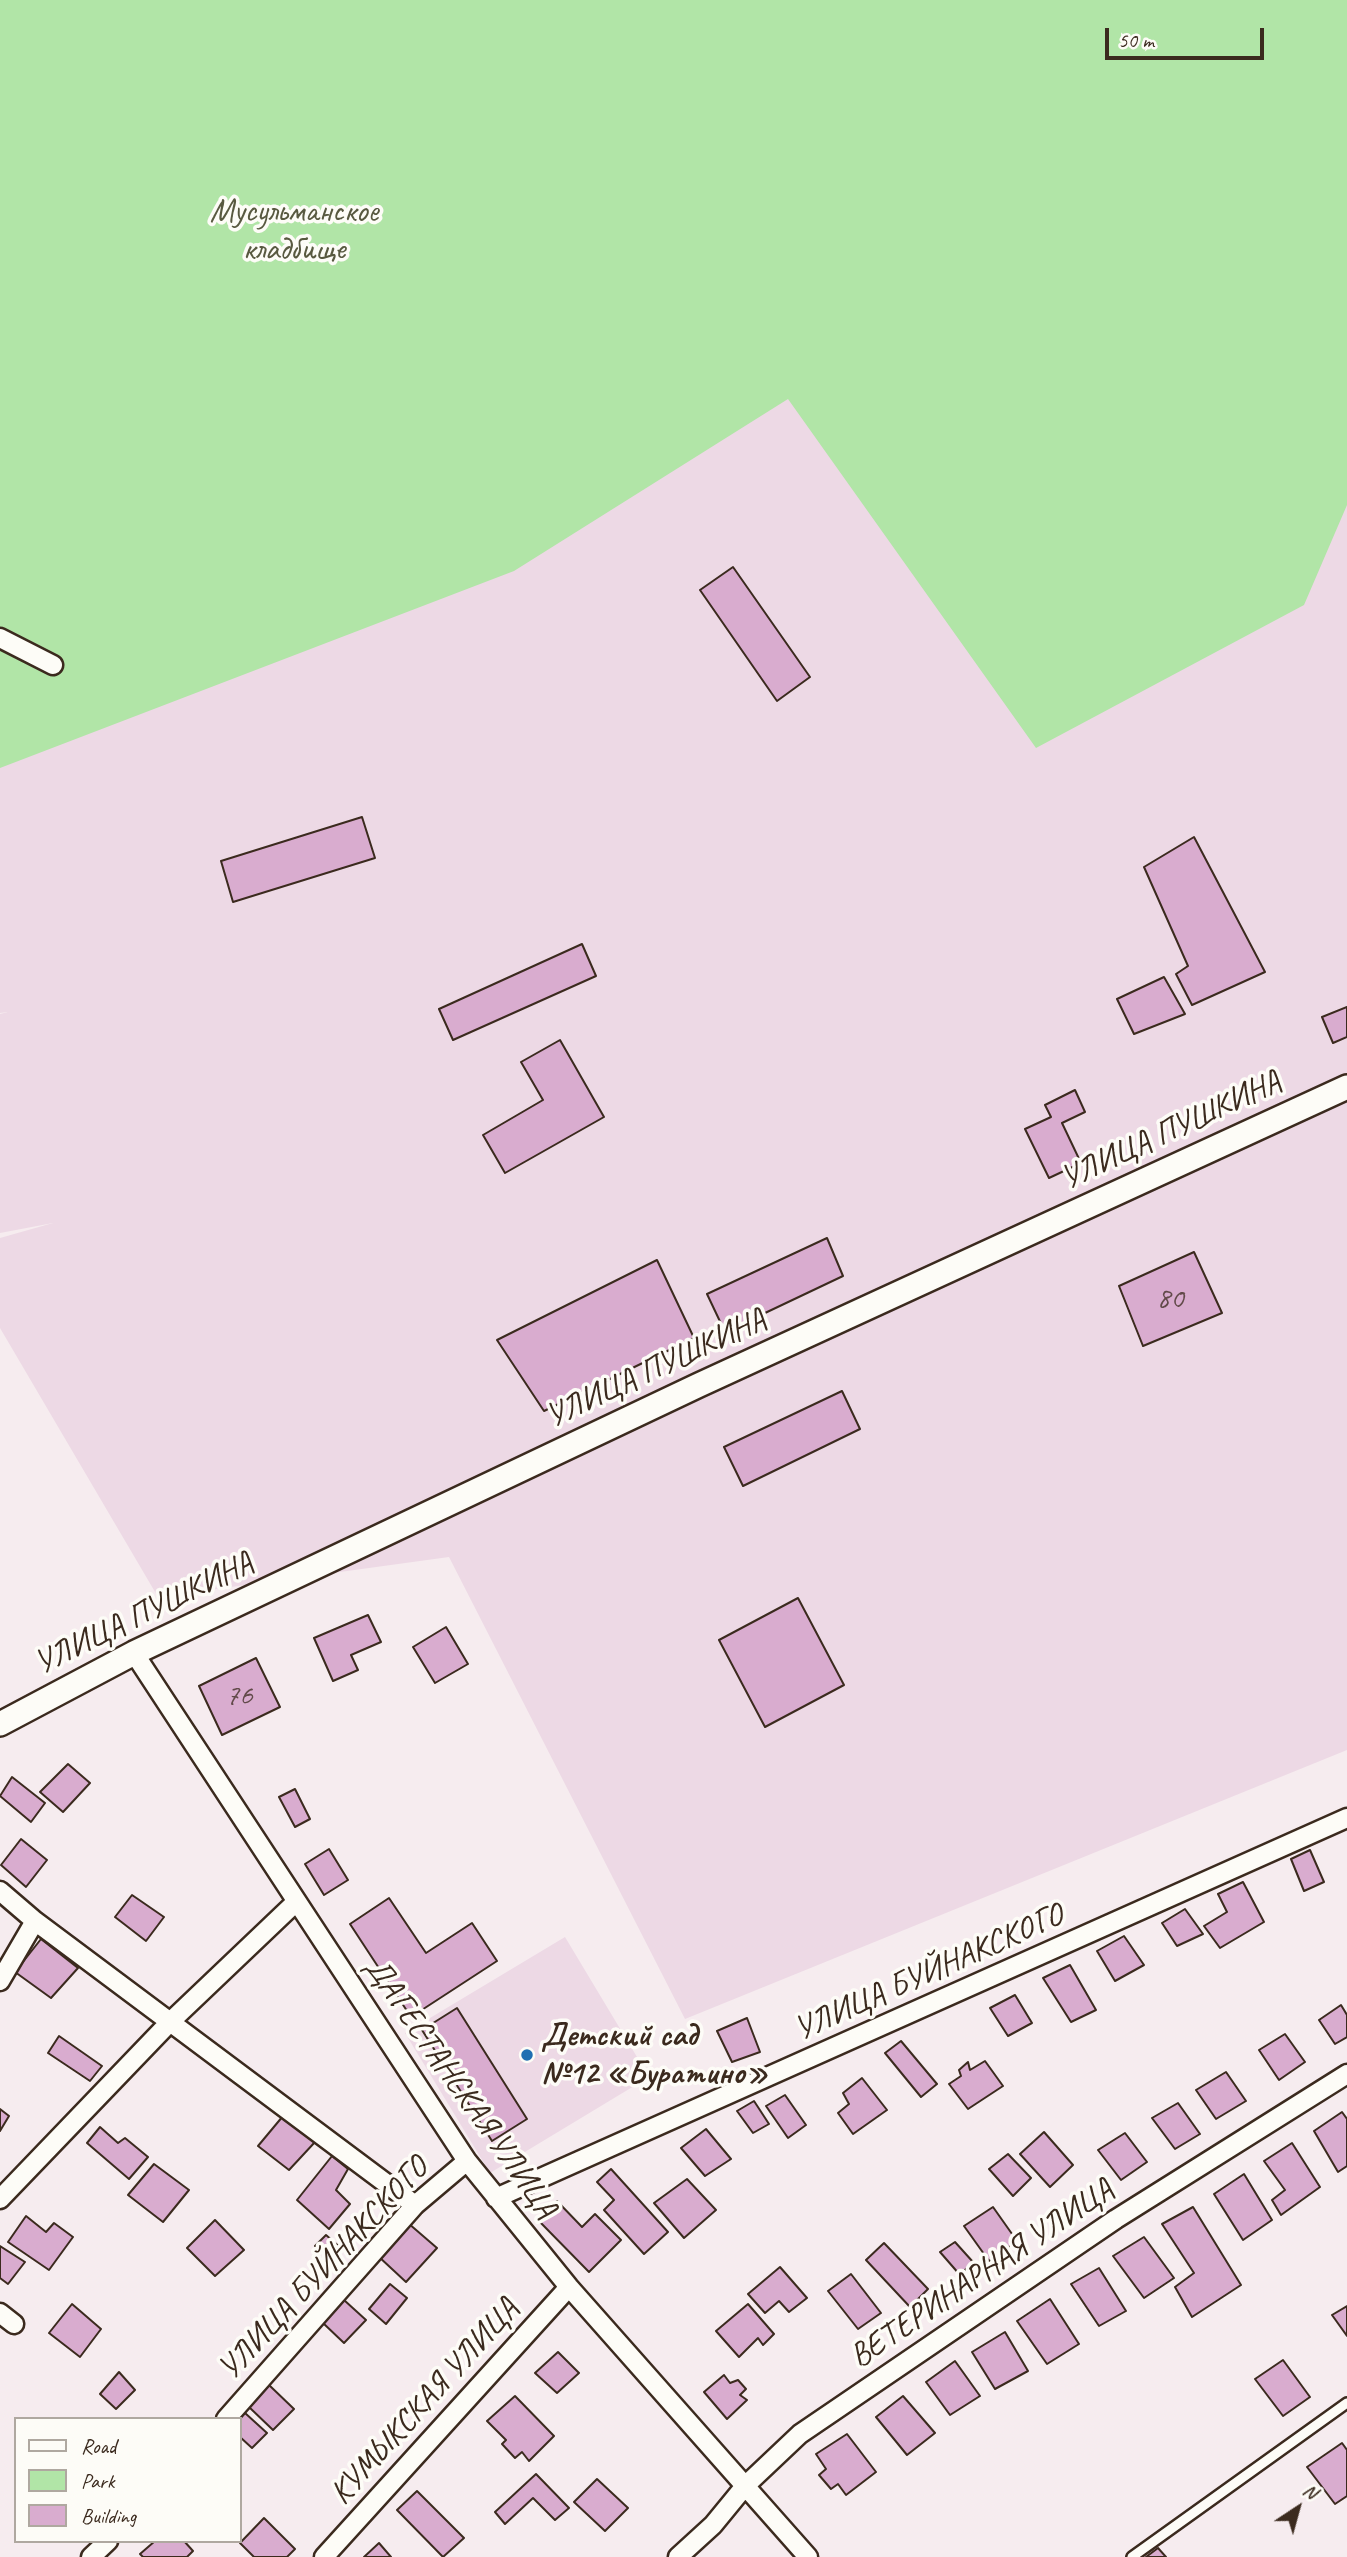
<!DOCTYPE html>
<meta charset="utf-8">
<style>
body{margin:0}
#map{position:relative;width:1347px;height:2557px;overflow:hidden;background:#f6ecef;font-family:Caveat,sans-serif}
canvas{display:block}
.legend{position:absolute;left:14px;top:2417px;width:228px;height:126px;box-sizing:border-box;background:#fdfcf7;border:2px solid #afa8a0;margin:0;padding:9px 12px;list-style:none;font-size:21px;color:#3b2a1e}
.legend li{display:flex;align-items:center;gap:14px;height:35px}
.legend b{width:35px;border:2px solid #afa8a0}
.north{position:absolute;left:1263px;top:2473px;width:70px;height:70px;-webkit-text-stroke:5px #fdfcf7;paint-order:stroke;rotate:36deg;font-size:19px;font-weight:700;line-height:28px;text-align:center;color:#3b2a1e}
.north::after{content:'';display:block;margin:auto;width:24px;height:32px;background:#3b2a1e;clip-path:polygon(50% 0,100% 100%,50% 72%,0 100%)}
.scale{position:absolute;left:1105px;top:28px;width:159px;height:32px;box-sizing:border-box;border:4px solid #3b2a1e;border-top:0;padding-left:9px;font-size:21px;line-height:24px;white-space:nowrap;color:#3b2a1e;-webkit-text-stroke:5px #fdfcf7;paint-order:stroke}
</style>
<div id="map">
<canvas width="1347" height="2557"></canvas>
<ul class="legend">
<li><b style="height:9px;background:#fdfcf7"></b>Road</li>
<li><b style="height:19px;background:#b1e5a7"></b>Park</li>
<li><b style="height:19px;background:#d9accf"></b>Building</li>
</ul>
<div class="north">N</div>
<div class="scale">50 m</div>
</div>
<script>
const g = document.querySelector('canvas').getContext('2d');
g.lineJoin = 'round';
function fillPath(path, color) {
  g.fillStyle = color;
  g.fill(path, 'evenodd');
}
function stroke(path, color, width, dash) {
  g.strokeStyle = color;
  g.lineWidth = width;
  g.lineCap = dash ? 'butt' : 'round';
  g.setLineDash(dash || []);
  g.stroke(path);
}
function write(font, color, halo, rows, align = 'center') {
  g.font = font + ' Caveat,sans-serif';
  g.lineWidth = 7;
  g.setLineDash([]);
  g.textBaseline = 'middle';
  g.strokeStyle = halo;
  g.fillStyle = color;
  for (const [text, x, y, turn = 0] of rows) {
    g.save();
    g.translate(x, y);
    g.rotate((+turn || 0) * Math.PI / 180);
    g.textAlign = isNaN(turn) ? turn : align;
    if (halo) g.strokeText(text, 0, 0);
    g.fillText(text, 0, 0);
    g.restore();
  }
}
fillPath(new Path2D(`
 M778,368L1347,433V1750L685,2019L449,1557L158,1597L0,1328V1238L53,1223L0,1233V1014L8,1012L0,1013V763Z
 M565,1937L649,2077L490,2173L405,2033Z`), '#edd9e5');
fillPath(new Path2D(`
 M0,0H1347V505L1304,605L1036,748L788,399L514,571L0,768Z`), '#b1e5a7');
const building = new Path2D(`
 M733,567L810,677L777,701L700,590Z
 M362,817L375,858L233,902L221,861Z
 M1194,837L1265,972L1192,1005L1176,974L1188,966L1144,867Z
 M582,944L596,976L453,1040L439,1009Z
 M1164,977L1185,1014L1134,1034L1117,999Z
 M1347,1007V1037L1333,1043L1322,1017Z
 M560,1040L604,1117L505,1173L483,1135L543,1100L521,1062Z
 M1075,1090L1085,1112L1062,1123L1081,1163L1049,1178L1025,1129L1051,1117L1045,1105Z
 M827,1238L843,1276L725,1332L707,1294Z
 M1194,1252L1222,1313L1143,1346L1119,1286Z
 M657,1260L694,1338L544,1411L497,1340Z
 M842,1391L860,1429L743,1486L724,1447Z
 M798,1598L844,1685L765,1727L719,1640Z
 M368,1615L381,1642L351,1655L358,1670L333,1681L314,1638Z
 M446,1627L468,1664L435,1683L413,1647Z
 M256,1658L280,1707L222,1735L199,1686Z
 M68,1764L90,1783L63,1812L40,1792Z
 M12,1777L45,1803L31,1822L0,1796Z
 M295,1789L310,1819L295,1827L279,1797Z
 M21,1839L47,1860L26,1887L1,1865Z
 M329,1849L348,1880L324,1895L305,1864Z
 M1310,1850L1324,1882L1304,1891L1291,1859Z
 M1243,1882L1264,1922L1220,1948L1204,1926L1227,1912L1218,1894Z
 M132,1895L164,1917L146,1941L115,1917Z
 M389,1898L426,1953L472,1923L497,1961L411,2017L350,1924Z
 M1185,1909L1203,1934L1177,1946L1162,1923Z
 M1124,1936L1144,1965L1115,1981L1097,1951Z
 M41,1939L78,1968L51,1998L15,1972Z
 M1070,1965L1096,2010L1071,2022L1043,1978Z
 M1015,1995L1032,2023L1008,2036L990,2008Z
 M1341,2005L1347,2015V2037L1335,2044L1319,2020Z
 M457,2008L527,2119L492,2141L422,2030Z
 M747,2018L760,2052L732,2062L717,2031Z
 M1285,2034L1305,2062L1279,2080L1259,2050Z
 M59,2036L102,2066L90,2081L48,2053Z
 M901,2041L937,2084L921,2097L885,2053Z
 M985,2061L1003,2086L968,2109L949,2084L961,2076L959,2070L968,2062L970,2070Z
 M1226,2072L1246,2101L1216,2119L1196,2090Z
 M862,2078L887,2110L853,2134L838,2113L849,2104L843,2093Z
 M785,2095L806,2125L788,2138L766,2106Z
 M754,2101L769,2124L753,2133L737,2111Z
 M1178,2103L1200,2134L1175,2149L1152,2118Z
 M0,2109L9,2116L0,2131Z
 M1342,2112L1347,2119V2166L1338,2172L1314,2131Z
 M283,2116L315,2142L289,2170L258,2146Z
 M100,2127L118,2143L125,2138L148,2157L129,2179L87,2143Z
 M706,2129L731,2159L705,2176L681,2148Z
 M1044,2132L1073,2165L1050,2187L1020,2154Z
 M1125,2133L1147,2162L1121,2180L1098,2150Z
 M1292,2143L1320,2187L1281,2215L1272,2200L1285,2190L1264,2161Z
 M1008,2154L1031,2178L1013,2196L989,2169Z
 M332,2156L348,2169L336,2190L350,2204L329,2229L297,2200Z
 M154,2164L189,2190L163,2222L128,2195Z
 M611,2169L668,2232L644,2254L604,2210L614,2200L597,2182Z
 M1244,2174L1272,2220L1243,2240L1214,2194Z
 M687,2179L716,2210L684,2238L654,2203Z
 M557,2201L582,2227L595,2214L621,2240L589,2272L538,2220Z
 M993,2207L1017,2241L989,2261L964,2226Z
 M1193,2207L1241,2285L1192,2317L1175,2287L1194,2273L1162,2224Z
 M26,2216L46,2232L54,2223L73,2237L49,2270L8,2242Z
 M215,2220L244,2250L215,2276L187,2248Z
 M408,2223L437,2248L406,2282L378,2256Z
 M326,2235L342,2249L332,2261L315,2246Z
 M1144,2237L1174,2278L1144,2298L1113,2256Z
 M955,2242L973,2262L960,2275L940,2252Z
 M884,2243L928,2289L910,2307L866,2260Z
 M0,2246L25,2262L8,2284L0,2278Z
 M780,2267L807,2298L789,2312L779,2301L765,2313L748,2294Z
 M1099,2268L1126,2311L1099,2326L1071,2284Z
 M851,2274L881,2313L858,2329L828,2291Z
 M390,2284L407,2298L386,2324L369,2309Z
 M1050,2299L1079,2344L1047,2364L1017,2321Z
 M344,2300L366,2320L344,2343L323,2323Z
 M72,2304L101,2329L80,2357L49,2333Z
 M748,2304L774,2334L763,2345L758,2338L739,2357L716,2331Z
 M1347,2306V2336L1332,2315Z
 M1005,2332L1028,2371L995,2389L972,2352Z
 M558,2352L579,2373L557,2393L535,2373Z
 M1283,2360L1310,2397L1283,2416L1255,2379Z
 M955,2361L980,2396L950,2415L926,2382Z
 M119,2372L135,2390L116,2409L100,2394Z
 M724,2375L730,2383L738,2380L746,2389L740,2395L747,2400L727,2419L704,2392Z
 M269,2385L294,2409L273,2430L249,2407Z
 M515,2396L554,2436L529,2461L522,2452L515,2458L502,2444L506,2440L487,2421Z
 M903,2396L935,2433L907,2455L876,2417Z
 M245,2413L267,2433L252,2448L240,2437L239,2419Z
 M847,2434L876,2472L846,2495L838,2484L831,2489L819,2475L826,2469L816,2454Z
 M1342,2443L1347,2450V2496L1335,2504L1307,2467Z
 M536,2474L569,2508L555,2520L533,2498L505,2524L495,2512Z
 M597,2479L628,2508L605,2531L574,2502Z
 M417,2491L464,2538L443,2557L397,2510Z
 M264,2518L295,2549L287,2557H254L240,2543Z
 M155,2541H184L193,2551L187,2557H143L140,2554Z
 M379,2543L391,2557H364Z
 M1158,2548L1166,2557H1146Z`);
fillPath(building, '#d9accf');
stroke(building, '#3b2a1e', 2);
const service = new Path2D(`
 M1132,2557L1347,2403`);
const minor = new Path2D(`
 M0,638L53,665
 M134,1653L467,2161L569,2287L808,2557
 M0,1891L35,1921L415,2205
 M0,1981L35,1921
 M496,2198L1347,1818
 M0,2199L169,2023L296,1902
 M0,2313L14,2324
 M226,2419L415,2205L467,2161
 M91,2557L108,2541
 M324,2557L569,2287
 M678,2557L713,2525L745,2486L800,2434L1116,2219L1347,2074`);
const tertiary = new Path2D(`
 M0,1724L134,1653L699,1385L1347,1087`);
stroke(service, '#3b2a1e', 14);
stroke(minor, '#3b2a1e', 23);
stroke(tertiary, '#3b2a1e', 28);
stroke(service, '#fdfcf7', 9);
stroke(minor, '#fdfcf7', 18);
stroke(tertiary, '#fdfcf7', 23);
for (const [x, y, r, color] of [
 [527,2055,7,"#1f6fb2"]
]) {
  const dot = new Path2D();
  dot.arc(x, y, r, 0, 2 * Math.PI);
  g.fillStyle = color;
  g.fill(dot);
  stroke(dot, '#fdfcf7', 2.5);
}
write('30px', '#624a4a', null, [
 ["80",1170,1299],
 ["76",239,1696]
]);
write('33px', '#585940', '#fdfcf7', [
 ["Мусульманское",294,212],
 ["кладбище",294,250]
]);
write('33px', '#3b2a1e', '#fdfcf7', [
 ["УЛИЦА ПУШКИНА",1171,1131,-25],
 ["УЛИЦА ПУШКИНА",656,1369,-25],
 ["УЛИЦА ПУШКИНА",144,1614,-26],
 ["УЛИЦА БУЙНАКСКОГО",929,1973,-24],
 ["ДАГЕСТАНСКАЯ УЛИЦА",460,2088,55],
 ["УЛИЦА БУЙНАКСКОГО",324,2269,-47],
 ["ВЕТЕРИНАРНАЯ УЛИЦА",982,2274,-34],
 ["КУМЫКСКАЯ УЛИЦА",425,2402,-48]
]);
write('bold 33px', '#3b2a1e', '#fdfcf7', [
 ["Детский сад",541,2036],
 ["№12 «Буратино»",541,2074]
], 'left');
</script>
